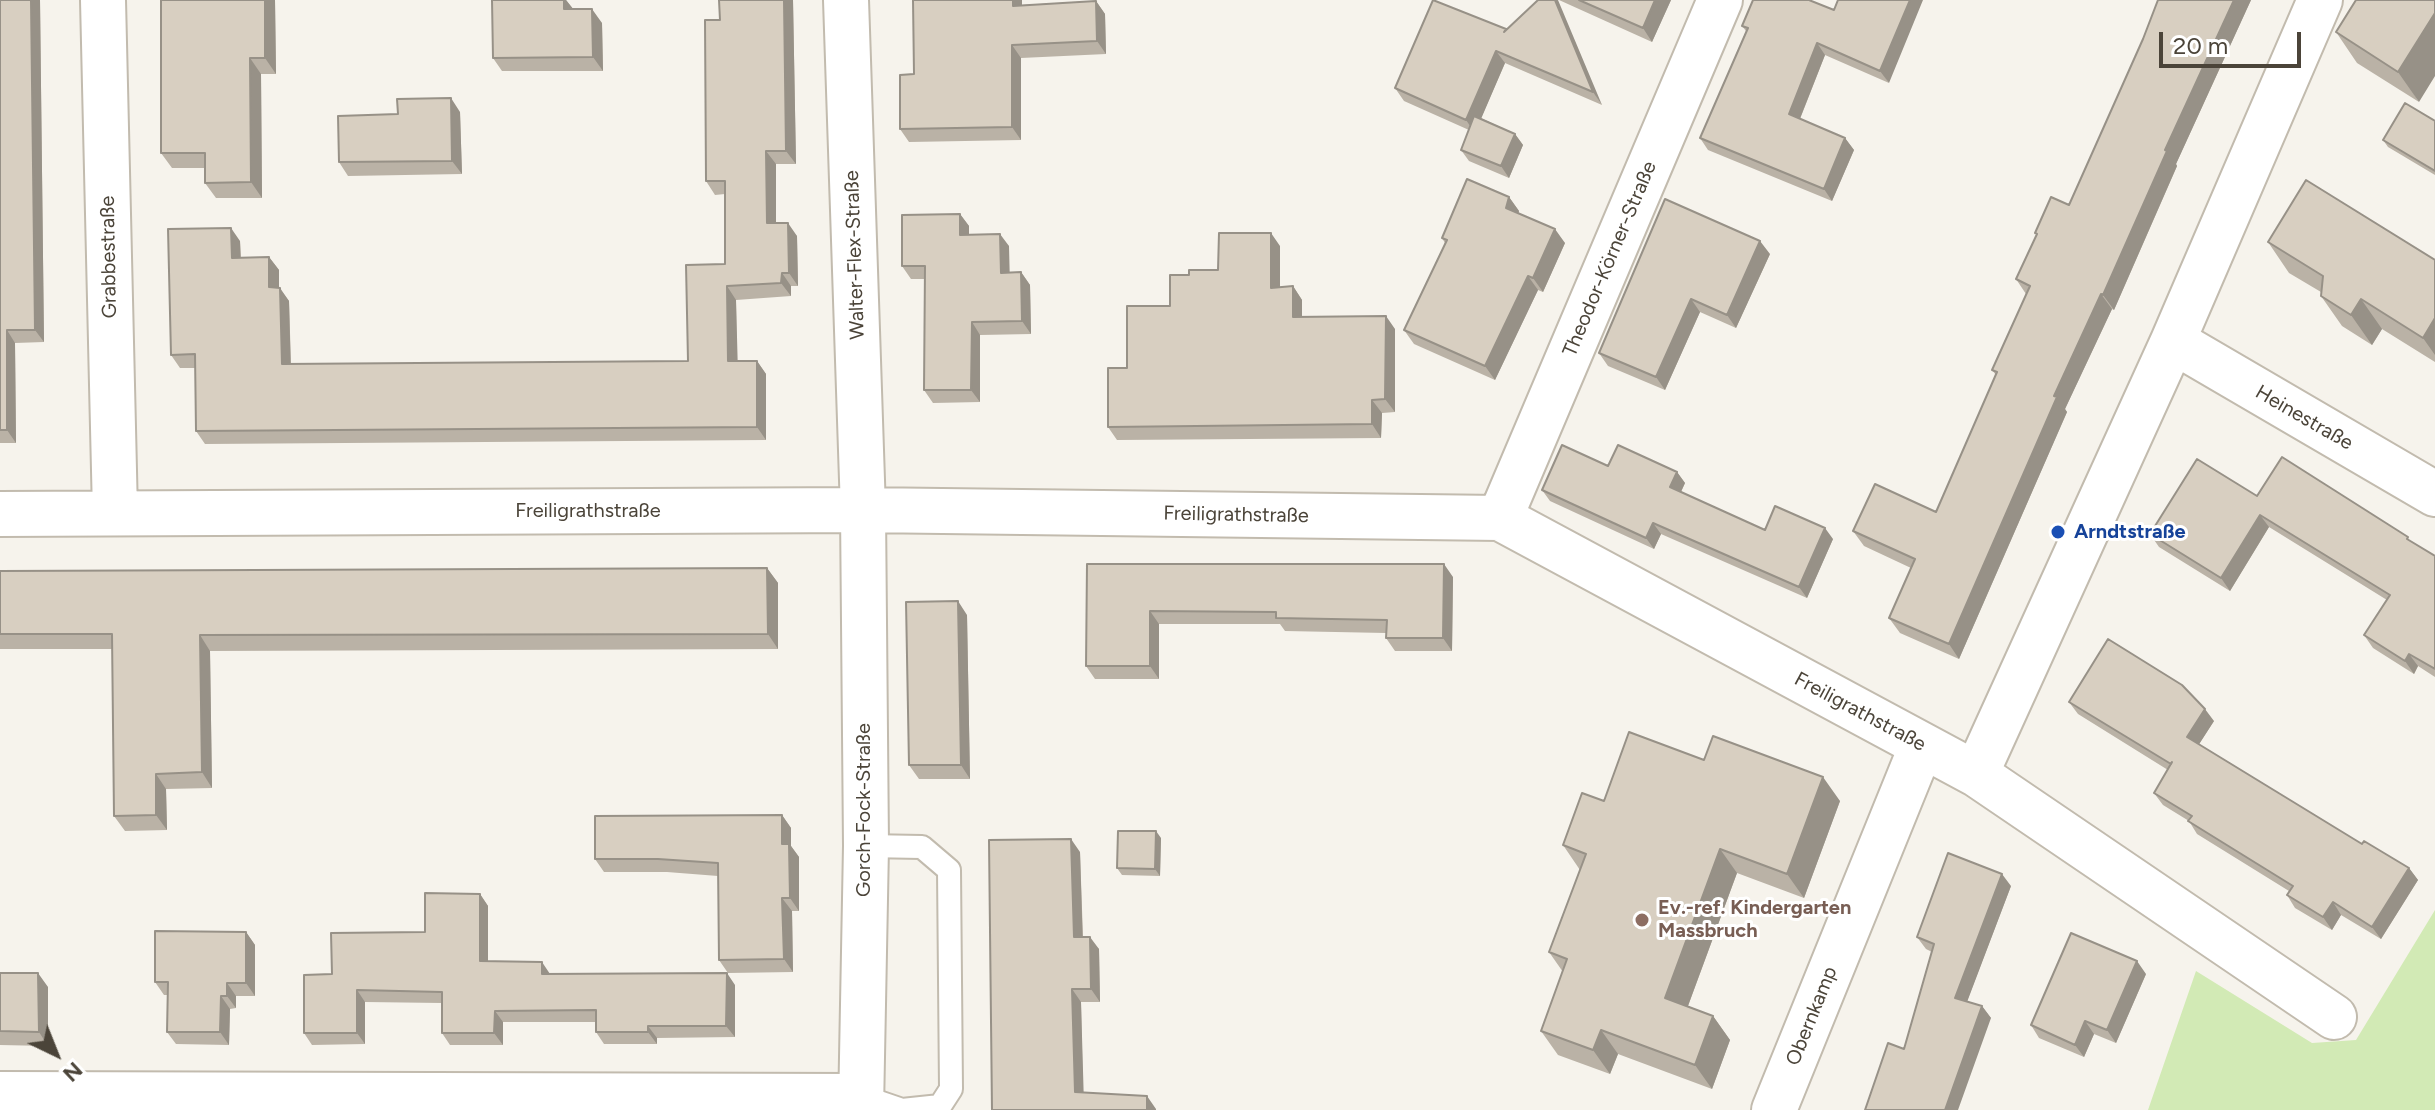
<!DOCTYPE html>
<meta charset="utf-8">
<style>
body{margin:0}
#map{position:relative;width:2435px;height:1110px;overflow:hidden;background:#f6f3ec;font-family:Figtree,sans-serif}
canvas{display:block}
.north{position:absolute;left:16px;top:1014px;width:80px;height:80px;-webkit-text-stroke:6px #fff;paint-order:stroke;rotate:137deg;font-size:22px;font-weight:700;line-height:32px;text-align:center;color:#4b4439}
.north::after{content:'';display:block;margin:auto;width:28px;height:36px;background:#4b4439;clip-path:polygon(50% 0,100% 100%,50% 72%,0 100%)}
.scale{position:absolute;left:2159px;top:32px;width:142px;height:36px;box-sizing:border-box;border:4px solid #4b4439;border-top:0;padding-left:10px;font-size:24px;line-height:28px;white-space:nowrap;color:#4b4439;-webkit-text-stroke:6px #fff;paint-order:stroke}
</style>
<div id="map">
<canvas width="2435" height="1110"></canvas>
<div class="north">N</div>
<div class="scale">20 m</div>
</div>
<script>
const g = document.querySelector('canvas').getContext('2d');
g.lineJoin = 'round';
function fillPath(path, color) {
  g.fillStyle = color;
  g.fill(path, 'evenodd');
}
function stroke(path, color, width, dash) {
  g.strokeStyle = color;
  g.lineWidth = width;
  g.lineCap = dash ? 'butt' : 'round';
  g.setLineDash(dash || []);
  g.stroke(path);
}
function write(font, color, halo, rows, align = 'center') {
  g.font = font + ' Figtree,sans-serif';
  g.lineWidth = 6;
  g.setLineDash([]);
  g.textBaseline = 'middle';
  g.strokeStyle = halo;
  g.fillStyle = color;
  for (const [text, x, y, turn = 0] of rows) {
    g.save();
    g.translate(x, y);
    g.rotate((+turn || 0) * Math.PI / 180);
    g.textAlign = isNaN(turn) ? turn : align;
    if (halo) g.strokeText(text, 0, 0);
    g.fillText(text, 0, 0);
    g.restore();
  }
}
fillPath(new Path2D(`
 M2435,910V1110H2148L2196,971L2312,1043L2356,1040Z`), '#d2eab5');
const service = new Path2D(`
 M861,1096L902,1110L940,1106L951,1089L949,870L922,847L866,846`);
const minor = new Path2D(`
 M103,0L115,513
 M846,0L863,510L866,846L861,1110
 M2173,341L2435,494
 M0,514L863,510L1500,518L1976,774L2334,1017
 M1500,518L1720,0
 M1976,774L2173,341L2320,0
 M0,1094L861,1096
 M1774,1110L1922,745`);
stroke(service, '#c2bbae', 26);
stroke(minor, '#c2bbae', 48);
stroke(service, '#fff', 22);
stroke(minor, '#fff', 44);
fillPath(new Path2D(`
 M0,0H40L44,342L15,343L16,443H0Z
 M161,0H275L276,74H261L262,198H216L205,183V168H172L161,153Z
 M566,0L573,9L602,23L603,71H502L493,58Z
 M719,0H793L796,164H776V223L797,236L798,286H791V296L736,300L737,361H757L766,374V440L205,444L196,431L195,368H180L171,355L240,241L241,258L269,257L279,270V288L289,301L291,364L688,361L725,264V194L715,195L706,181L720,20Z
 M913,0H1022V5L1096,1L1105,14L1106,54L1021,58V140L909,142L900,129L914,74Z
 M1538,0L1602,105L1505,63L1481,118L1515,134L1523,145L1509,178L1469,161L1461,150L1469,130L1404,101L1395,88L1506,30Z
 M1559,0H1671L1652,42Z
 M1838,0L1889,83L1825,55L1800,119L1845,138L1854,150L1832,201L1708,150L1700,138L1746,31L1742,26L1834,10Z
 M2158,0H2251L2176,164L2177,166L2114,310L2112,309L2065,409L2067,412L1959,659L1900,633L1889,618L1911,568L1864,546L1853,531L1936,512L1996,375L1992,370L2026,294L2016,279L2037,235L2035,233L2069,205L2143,39Z
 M2356,0L2419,102L2357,63L2336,32Z
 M460,112L462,174L348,176L339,162Z
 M2435,121V175L2388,147L2383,140Z
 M1509,197L1519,211L1518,213L1565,243L1543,292L1538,290L1495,380L1414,344L1404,330L1445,243L1442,238Z
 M960,214L969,226V235L1009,246V273L1021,272L1030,285L1031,334L980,335V402L933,403L924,390L925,279H911L902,266Z
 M2268,242L2435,260V362L2382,329L2372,345L2342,326L2321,296V292L2289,273Z
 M1280,246V287L1293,286L1302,300V317L1395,329V412L1382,413L1381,438L1117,440L1108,427L1127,368L1170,306L1189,275L1218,270Z
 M1770,254L1736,328L1700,312L1665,390L1608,366L1599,353Z
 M1608,466L1677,472L1685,483L1681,492L1765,530L1833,539L1807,598L1661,534L1654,549L1550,501L1542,490Z
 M2257,496L2412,542L2435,556V677L2418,666L2414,674L2373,648L2364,635L2387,600L2269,527L2230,591L2159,547L2150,534Z
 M1087,564L1453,577L1452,651H1395L1386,638V633L1285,631L1280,624H1159V679H1095L1086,666Z
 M767,568L778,583V649L210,651L212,788L166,789L167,830L125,831L114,816L112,649H0V571Z
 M967,615L970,779H919L909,765Z
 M2069,702L2214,721L2199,744L2362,844L2409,868L2418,880L2381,939L2341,915L2332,930L2295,908L2287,895L2289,891L2197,834L2189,821L2163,805L2154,793L2168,770L2078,714Z
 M1704,760L1840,801L1804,898L1737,873L1688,1006L1713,1016L1730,1040L1712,1089L1618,1054L1610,1074L1558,1055L1541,1031L1563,972L1549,952L1580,870L1563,845L1604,801Z
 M782,815L791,828V846L799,857V911H792L793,972L728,973L719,960L718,876L667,872H604L595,859Z
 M1161,838L1160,876L1122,875L1117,868Z
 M1080,852L1083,937L1099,949L1100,1002H1081L1083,1093L992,1110Z
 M2011,886L1967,1001L1982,1006L1991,1018L1904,1049L1932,952L1926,949L1917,937Z
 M480,894L488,906V962L550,974L735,985V1037L657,1038V1044H604L596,1032V1022H503V1045H450L442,1033V1003L365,1002V1044L312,1045L304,1033L332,974L425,932Z
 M246,932L255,945V996H236V1008L230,1009L229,1045L176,1044L167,1032L168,995H164L155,982Z
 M0,973L48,987V1046L0,1045Z
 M2146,974L2116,1043L2094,1034L2084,1057L2039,1038L2031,1025Z`), '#bab2a6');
fillPath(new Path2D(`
 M31,0H40L44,342L35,330Z
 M265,0H275L276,74L265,58Z
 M564,0H566L574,10L564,9Z
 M784,0H793L796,164L786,151Z
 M1013,0H1022V19L1013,6Z
 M1555,0H1558L1602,105L1593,92Z
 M1655,0H1671L1652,42L1643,28Z
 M1910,0H1923L1889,83L1880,71Z
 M2234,0H2251L2176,164L2177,166L2114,310L2103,295L2165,150Z
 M1096,1L1105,14L1106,54L1097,41Z
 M592,9L602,23L603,71L593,57Z
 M2435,13V76L2419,102L2398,72Z
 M1817,43L1825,55L1797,126L1789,114Z
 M1012,45L1021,58V140L1012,127Z
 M1496,51L1505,63L1475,133L1466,120Z
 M250,58L261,74L262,198L251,182Z
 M451,98L460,112L462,174L452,161Z
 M1515,134L1523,145L1509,178L1501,166Z
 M1845,138L1854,150L1832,201L1824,189Z
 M766,151L776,164V236L767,223Z
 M1509,197L1519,211L1516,222L1506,208Z
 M960,214L969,226V248L960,235Z
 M788,223L797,236L798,286L789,273Z
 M231,228L240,241L241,271L232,258Z
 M1555,229L1565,243L1543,292L1533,278Z
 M1271,233L1280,246V301L1271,288Z
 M1000,234L1009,246L1010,286L1001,273Z
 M1760,241L1770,254L1736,328L1727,315Z
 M269,257L279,270V301L269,287Z
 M1021,272L1030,285L1031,334L1022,321Z
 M782,273L791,286V296L781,283Z
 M1528,276L1538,290L1495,380L1485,366Z
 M727,286L736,300L738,374L728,361Z
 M1293,286L1302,300V330L1293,317Z
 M280,288L289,301L291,377L282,364Z
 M2101,294L2112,309L2065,409L2067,412L1959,659L1949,644L2054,396Z
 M1691,299L1700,312L1665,390L1656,377Z
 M2361,299L2382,329L2372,345L2351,315Z
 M1386,316L1395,329V412L1385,399Z
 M2435,318V355L2423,338Z
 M972,322L980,335V402L971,390Z
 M7,330L15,343L16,443L7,430Z
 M757,361L766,374V440L757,427Z
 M1372,400L1382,413L1381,438L1372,424Z
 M1677,472L1685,483L1678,498L1670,487Z
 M2260,515L2269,527L2230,591L2221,578Z
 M1653,523L1661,534L1654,549L1646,538Z
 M1825,528L1833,539L1807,598L1799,587Z
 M1444,564L1453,577L1452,651L1443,638Z
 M767,568L778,583V649L768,634Z
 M958,601L967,615L970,779L961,765Z
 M1150,611L1159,624V679L1150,666Z
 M200,635L210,651L212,788L202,772Z
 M2409,654L2418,666L2414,674L2405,661Z
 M2205,709L2214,721L2196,749L2187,737Z
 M156,774L166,789L167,830L156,815Z
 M1823,777L1840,801L1804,898L1787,874Z
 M782,815L791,828V846L799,857V911L790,898L782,844Z
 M1156,831L1161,838L1160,876L1155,869Z
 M1071,839L1080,852L1083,950L1074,937Z
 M1720,849L1737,873L1682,1022L1665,998Z
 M2409,868L2418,880L2381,939L2372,927Z
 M2002,874L2011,886L1964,1010L1955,998Z
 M480,894L488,906V973L480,961Z
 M782,898L792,911L793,972L784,959Z
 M2333,902L2341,915L2332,930L2323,917Z
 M246,932L255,945V996L246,983Z
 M1090,937L1099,949L1100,1002L1091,989Z
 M2137,961L2146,974L2116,1043L2107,1030Z
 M542,962L550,974H542Z
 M38,973L48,987V1046L39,1032Z
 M727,973L735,985V1037L726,1026Z
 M227,983L236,996V1008L227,996Z
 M1072,989L1081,1002L1084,1105L1075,1092Z
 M357,990L365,1002V1044L357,1033Z
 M221,996L230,1009L229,1045L220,1032Z
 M1982,1006L1991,1018L1958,1110H1945Z
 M495,1011L503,1022V1045L494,1033Z
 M1713,1016L1730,1040L1712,1089L1695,1065Z
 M2085,1021L2094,1034L2084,1057L2075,1045Z
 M648,1026L657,1038V1044L648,1032Z
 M1601,1030L1618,1054L1610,1074L1593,1050Z
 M1147,1096L1156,1109V1110H1147Z`), '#979187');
const building = new Path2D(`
 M0,0H31L35,330H7V430H0Z
 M161,0H265V58H250L251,182L205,183V153H161Z
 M492,0H564V9H592L593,57L493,58Z
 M719,0H784L786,151H766L767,223H788L789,273H782L781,283L727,286L728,361H757V427L196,431L195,354L171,355L168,229L231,228L232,258L269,257V287L280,288L282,364L688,361L686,265L725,264V181H706L705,20H720Z
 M913,0H1013V6L1096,1L1097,41L1012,45V127L900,129V75L914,74Z
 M1433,0L1506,29L1504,32L1538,0H1555L1593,92L1496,51L1466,120L1395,88Z
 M1579,0H1655L1643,28Z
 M1753,0H1809L1834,10L1838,0H1910L1880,71L1817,43L1789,114L1845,138L1824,189L1700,138L1748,28L1742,26Z
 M2158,0H2234L2165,150L2167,151L2103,295L2101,294L2054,396L2057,397L1949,644L1889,618L1915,559L1853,531L1875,484L1936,512L1997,372L1992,370L2030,286L2016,279L2037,234L2035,233L2051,197L2069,205L2143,39Z
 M2356,0H2435V13L2398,72L2336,32Z
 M451,98L452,161L339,162L338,116L398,114L397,99Z
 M2405,103L2435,121V171L2383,140Z
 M1474,116L1515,134L1501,166L1461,150Z
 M1467,179L1509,197L1506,208L1555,229L1533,278L1528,276L1485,366L1404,330L1447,240L1442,238Z
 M2306,180L2435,260V318L2423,338L2361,299L2351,315L2321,296L2323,276L2268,242Z
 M1665,199L1760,241L1727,315L1691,299L1656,377L1599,353Z
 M960,214V235L1000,234L1001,273L1021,272L1022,321L972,322L971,390H924L925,266H902V215Z
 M1219,233H1271V288L1293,286V317L1386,316L1385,399L1372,400V424L1108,427V368H1127V306H1170V275H1189V270H1218Z
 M1562,445L1608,466L1618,445L1677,472L1670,487L1765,530L1775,506L1825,528L1799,587L1653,523L1646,538L1542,490Z
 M2282,457L2408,537L2407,539L2435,556V669L2409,654L2405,661L2364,635L2390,595L2260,515L2221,578L2150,534L2197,459L2257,496Z
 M1087,564H1444L1443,638H1386L1387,620L1276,618V612L1150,611V666H1086Z
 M767,568L768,634L200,635L202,772L156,774V815L114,816L112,634H0V571Z
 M958,601L961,765H909L906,602Z
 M2108,639L2182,685L2205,709L2187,737L2362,844L2364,841L2409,868L2372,927L2333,902L2323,917L2287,895L2293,886L2188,821L2192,816L2154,793L2172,762L2171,764L2069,702Z
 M1629,732L1704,760L1713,736L1823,777L1787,874L1720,849L1665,998L1713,1016L1695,1065L1601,1030L1593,1050L1541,1031L1567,959L1549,952L1586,854L1563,845L1582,793L1604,801Z
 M782,815V844H789L790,898H782L784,959L719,960L718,863L658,859H595V816Z
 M1118,831H1156L1155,869L1117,868Z
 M1071,839L1074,937H1090L1091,989H1072L1075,1092L1147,1096V1110H992L989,840Z
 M1948,853L2002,874L1955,998L1982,1006L1945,1110H1865L1888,1043L1904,1049L1934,944L1917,937Z
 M425,893L480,894V961L542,962V974L727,973L726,1026H648V1032H596V1010L495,1011L494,1033H442V992L357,990V1033H304V975L332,974L331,933L425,932Z
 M155,931L246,932V983H227V996H221L220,1032H167L168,982H155Z
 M2071,933L2137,961L2107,1030L2085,1021L2075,1045L2031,1025Z
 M0,973H38L39,1032L0,1031Z`);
fillPath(building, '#d8cfc1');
stroke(building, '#979187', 2);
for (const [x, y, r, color] of [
 [2058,532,8,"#1a4fb4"],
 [1642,920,8,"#8d6e63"]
]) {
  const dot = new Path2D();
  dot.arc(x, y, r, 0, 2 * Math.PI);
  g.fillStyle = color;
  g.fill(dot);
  stroke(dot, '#fff', 3);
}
write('20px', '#4b4439', '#fff', [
 ["Walter-Flex-Straße",855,255,-92],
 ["Grabbestraße",109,257,-91],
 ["Theodor-Körner-Straße",1610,259,-67],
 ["Heinestraße",2304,418,30],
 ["Freiligrathstraße",588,511],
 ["Freiligrathstraße",1236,515,1],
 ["Freiligrathstraße",1860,712,28],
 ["Gorch-Fock-Straße",864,810,-90],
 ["Obernkamp",1812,1016,-68]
]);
write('bold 20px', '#164399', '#fff', [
 ["Arndtstraße",2074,532]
], 'left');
write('bold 20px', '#785e54', '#fff', [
 ["Ev.-ref. Kindergarten",1658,908],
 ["Massbruch",1658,931]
], 'left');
</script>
